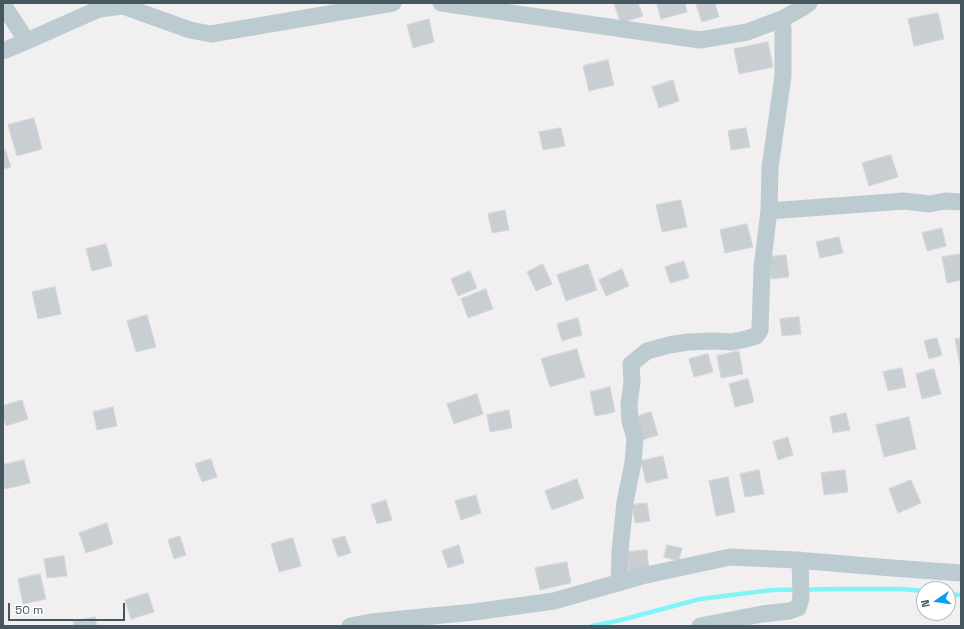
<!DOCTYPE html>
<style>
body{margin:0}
#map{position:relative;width:964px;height:629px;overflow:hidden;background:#f2eff0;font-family:"Space Grotesk",sans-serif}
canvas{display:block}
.frame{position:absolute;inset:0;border:4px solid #45585f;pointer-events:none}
.north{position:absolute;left:916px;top:581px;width:40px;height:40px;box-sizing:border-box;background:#fff;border:1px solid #b5bcbf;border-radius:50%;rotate:257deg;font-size:11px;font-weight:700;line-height:16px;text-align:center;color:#45585f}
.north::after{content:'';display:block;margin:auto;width:14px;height:18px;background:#049df8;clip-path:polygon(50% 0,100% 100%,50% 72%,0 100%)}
.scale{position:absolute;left:8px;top:603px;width:117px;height:18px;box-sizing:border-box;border:2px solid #45585f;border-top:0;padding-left:5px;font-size:12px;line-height:14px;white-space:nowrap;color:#45585f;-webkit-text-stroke:3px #fff;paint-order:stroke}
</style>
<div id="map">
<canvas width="964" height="629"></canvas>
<div class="frame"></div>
<div class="north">N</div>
<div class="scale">50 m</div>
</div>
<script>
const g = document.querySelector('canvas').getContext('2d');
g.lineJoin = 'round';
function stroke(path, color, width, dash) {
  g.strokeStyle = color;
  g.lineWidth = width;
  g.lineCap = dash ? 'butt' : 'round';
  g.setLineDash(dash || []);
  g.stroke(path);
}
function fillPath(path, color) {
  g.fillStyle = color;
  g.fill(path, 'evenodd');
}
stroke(new Path2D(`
 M948,594L961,595
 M592,626L621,620L700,599L772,590L841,589H902L924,591`), '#81f4f6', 4.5);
const building = new Path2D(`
 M614,3H638L643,16L621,23Z
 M657,3H685L687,12L661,19Z
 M696,3H715L719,17L702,22Z
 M938,13L944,39L914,46L908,19Z
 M429,19L434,42L413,48L407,25Z
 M768,42L773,67L739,74L734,49Z
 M608,60L614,85L589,91L583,66Z
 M673,80L679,101L659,108L652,87Z
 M34,118L42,149L17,156L8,125Z
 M561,128L565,146L543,150L539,132Z
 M746,128L750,147L731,150L728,131Z
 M3,149H5L11,167L3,169Z
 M891,155L898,177L869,186L862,163Z
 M681,200L687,227L662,232L656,205Z
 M505,210L509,230L492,233L488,214Z
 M747,224L753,247L725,253L720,230Z
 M942,228L946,246L927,251L922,233Z
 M839,237L843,253L820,258L816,242Z
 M106,244L112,266L92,271L86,249Z
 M961,254V280L947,283L942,257Z
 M786,255L789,277L771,279L769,257Z
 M684,261L689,278L670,283L665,267Z
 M543,264L552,284L536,291L527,272Z
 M588,264L597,290L566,301L557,275Z
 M622,269L629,286L606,296L599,280Z
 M470,271L477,288L458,296L451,279Z
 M55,287L61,314L38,319L32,292Z
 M486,289L493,309L468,318L461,299Z
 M147,315L156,347L136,352L127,321Z
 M799,317L801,334L782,336L780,319Z
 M578,318L582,335L562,341L557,324Z
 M937,338L942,355L929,359L924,341Z
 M961,338V365H960L955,339Z
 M577,349L585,377L550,387L541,359Z
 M739,351L743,374L721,378L717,356Z
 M708,354L713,372L694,377L689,359Z
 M902,368L906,387L888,391L883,372Z
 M934,369L941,394L922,399L916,374Z
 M748,379L754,402L735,407L729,384Z
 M610,387L615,412L595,416L590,392Z
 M477,394L483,414L454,424L447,404Z
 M22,400L28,419L6,426L3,416V406Z
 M113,407L117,426L97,430L93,412Z
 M509,410L512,428L490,432L487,415Z
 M651,412L658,435L642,440L635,417Z
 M846,413L850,430L833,433L830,417Z
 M909,417L916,449L884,457L876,425Z
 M788,437L793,455L778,460L773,442Z
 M663,456L668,478L646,483L641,461Z
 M211,459L217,477L202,482L195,464Z
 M24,460L30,483L5,489L3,481V465Z
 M759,470L764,494L745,497L740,474Z
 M845,470L848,492L824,495L821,473Z
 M728,477L735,512L716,516L709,481Z
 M577,479L584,498L552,510L545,491Z
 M911,480L921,503L898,513L889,489Z
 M476,495L481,513L461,520L455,501Z
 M386,500L392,520L377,524L371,505Z
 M647,503L650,521L635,523L632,505Z
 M107,523L113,544L86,553L79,533Z
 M180,536L186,555L174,559L168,540Z
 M345,536L351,553L338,557L332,540Z
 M293,538L301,566L279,572L271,544Z
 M459,545L464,563L448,568L442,551Z
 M667,545L682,548L679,561L664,557Z
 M647,550L649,570L629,572L627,552Z
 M64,556L67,576L47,578L44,559Z
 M567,562L571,583L540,590L535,568Z
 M40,574L46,599L23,604L18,579Z
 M148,593L154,612L131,619L125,600Z
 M95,617L97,626H74L73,622Z`);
fillPath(building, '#c9ced3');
stroke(building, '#d3d7dc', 1);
stroke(new Path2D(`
 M441,3L700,40L747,32L782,19L802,8L809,3
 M3,5L27,41
 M3,51L27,41L99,9L123,6L190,30L211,34L393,3
 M769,211L904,201L929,204L945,201L961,202
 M619,583L620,551L625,502L633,463L635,438L630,421L629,405L632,382L631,364L647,351L669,345L688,342L714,341L732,342L746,339L756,336L760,330L762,267L769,211L770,168L783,76V30L782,19
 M350,626L371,622L474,612L554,601L642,576L730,557L796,560L892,568L961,573
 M700,626L762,614L789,611L798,608L801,598L800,560`), '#bbcbd0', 17);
</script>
